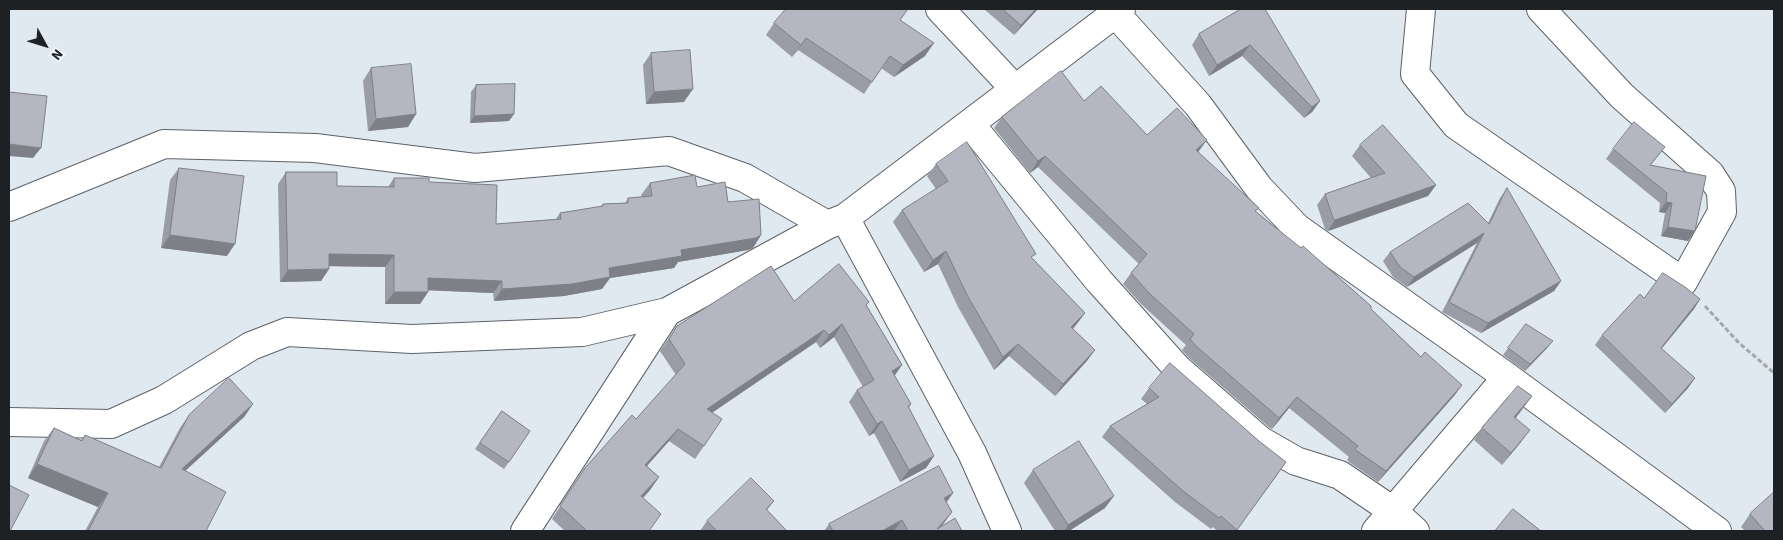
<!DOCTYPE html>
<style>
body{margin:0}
#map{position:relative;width:1783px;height:540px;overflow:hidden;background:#e0e8f0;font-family:"Source Sans 3",sans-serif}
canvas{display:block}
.frame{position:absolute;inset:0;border:10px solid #1e2124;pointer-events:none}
.north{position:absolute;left:20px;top:20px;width:50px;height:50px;-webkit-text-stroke:4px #edf5fd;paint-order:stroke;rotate:129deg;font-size:14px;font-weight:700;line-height:20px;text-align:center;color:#1e2124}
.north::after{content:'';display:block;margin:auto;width:18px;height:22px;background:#1e2124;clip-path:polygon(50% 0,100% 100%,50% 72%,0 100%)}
</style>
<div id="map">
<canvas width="1783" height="540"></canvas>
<div class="frame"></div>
<div class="north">N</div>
</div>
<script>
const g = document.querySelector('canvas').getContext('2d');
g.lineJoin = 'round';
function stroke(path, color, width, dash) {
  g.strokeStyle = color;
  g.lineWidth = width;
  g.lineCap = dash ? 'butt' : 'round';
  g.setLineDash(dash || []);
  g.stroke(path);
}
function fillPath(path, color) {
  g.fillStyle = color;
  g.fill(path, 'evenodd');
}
const minor = new Path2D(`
 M940,9L1014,88
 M1421,9L1415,74L1456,125L1683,282L1722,212L1721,191L1710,174L1622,96L1541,9
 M1115,13L1198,105L1259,188L1297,228L1507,377L1717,531
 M970,124L1099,281L1177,368L1261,441L1296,461L1340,475L1393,511L1415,531
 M9,207L164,144L315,148L475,168L669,151L745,178L827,225
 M845,218L972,453L1007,531
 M9,422L111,424L164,400L251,346L287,332L412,339L582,332L667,312L827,225L845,218C937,148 1029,78 1121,9
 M525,531L667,312
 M1376,531L1507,377`);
stroke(minor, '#5c6269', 30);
stroke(new Path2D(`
 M1705,306L1739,343L1774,373`), '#a1a8ae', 3, [5, 2.5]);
stroke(minor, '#fff', 28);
fillPath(new Path2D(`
 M984,9H1038L1014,35Z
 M1241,9L1320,101L1312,112L1304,118L1242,56L1209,76L1192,45L1199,34Z
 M900,20L925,56L894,77L881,68L864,94L798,50L792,57L766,35L774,23Z
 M651,53L684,102L646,104L643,65Z
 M371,68L416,114L408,127L368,131L363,81Z
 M476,85L514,114L509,121L470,123L471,92Z
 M1084,101L1147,135L1199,151L1198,152L1256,212L1371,309L1421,357L1462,385L1454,396L1378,482L1349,462L1347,460L1349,457L1289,408L1272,429L1270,428L1188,357L1182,350L1186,345L1141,304L1123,284L1131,273L1139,264L1038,167L1030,173L994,128L1002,117Z
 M1360,145L1436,185L1428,196L1328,231L1325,229L1317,205L1325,194L1371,178L1352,156Z
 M1665,147L1651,165L1706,176L1688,241L1661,236L1665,213L1659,212L1660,203L1606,159L1613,149Z
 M936,164L1032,259L1085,313L1073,329L1095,350L1086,362L1055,396L1009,356L994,370L958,307L938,264L924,272L893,222L902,210L936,189L927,176Z
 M179,168L227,256L161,248L170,180Z
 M286,172L337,186L388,187L394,178L429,182L496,224L556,219L560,213L601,206L603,204L625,203L628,198L642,197L641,195L650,183L697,187L728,202L761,235L753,248L748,250L678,262L674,268L610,278L602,289L564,296L494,301L493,293L428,290V292L420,304H385V267L329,266V269L321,281L280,282L278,184Z
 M1507,188L1561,281L1554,291L1481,333L1442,312L1477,243L1407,287L1393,277L1383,261L1390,252L1488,223L1500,198Z
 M1644,298L1700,299L1694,309L1661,349L1695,378L1688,388L1665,413L1595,345L1602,335Z
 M794,301L867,306L902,365L894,376L911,404L909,408L934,456L926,468L900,482L874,433L869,436L849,402L857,390L863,387L834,337L820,348L816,342L712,413L704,446L695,459L669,441L647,466L659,477L650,490L643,498L649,531H565L552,519L585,468L636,419L676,375L660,351L677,326Z
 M1548,347L1525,371L1503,355L1508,348Z
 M1149,388L1278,474L1236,531H1217L1213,527L1211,529L1175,502L1102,437L1110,426L1147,404L1141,399Z
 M1532,396L1516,418L1521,442L1502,465L1474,440L1482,428Z
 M253,404L244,417L185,471L206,531H85L98,507L28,478L44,441L54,428L81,440L85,435L159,467L180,428L189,415Z
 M502,411L530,431L504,469L475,449Z
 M1033,470L1105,508L1069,531H1055L1024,483Z
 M774,501L767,510L787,531H700L707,521Z
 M946,502L952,512L942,526L962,531H824L829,524Z
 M1750,514L1774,531H1745L1741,527Z`), '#9b9da6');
fillPath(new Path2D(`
 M1036,9H1038L1014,35L1021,25Z
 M806,38L798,50L792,57L801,45Z
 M934,43L925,56L894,77L903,65Z
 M1250,45L1242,56L1209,76L1217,65Z
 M693,89L684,102L646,104L654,92Z
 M1320,101L1312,112L1304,118L1312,107Z
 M416,114L408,127L368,131L376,119Z
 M514,114L509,121L470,123L474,116Z
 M1207,140L1199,151L1188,161L1196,150Z
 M9,144L41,148L33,158L9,156Z
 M1045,156L1038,167L1030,173L1038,161Z
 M1436,185L1428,196L1328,231L1335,220Z
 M1666,202L1672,203L1665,213L1659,212Z
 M1668,227L1695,231L1688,241L1661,236Z
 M1484,233L1477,243L1407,287L1414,277Z
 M170,235L235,244L227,256L161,248Z
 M761,235L753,248L748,250L678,262L674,268L610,278L602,289L564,296L494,301L502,289L609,268L681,250Z
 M946,251L938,264L924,272L933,260Z
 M329,254L394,255L385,267L321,266Z
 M329,269L321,281L280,282L288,270Z
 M428,278L502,281L493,293L420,290Z
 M1561,281L1554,291L1481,333L1488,323Z
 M394,292H428L420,304H385Z
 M1700,299L1694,309L1654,358L1661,348Z
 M1085,313L1076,325L1062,339L1071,327Z
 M842,324L834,337L820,348L829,335Z
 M824,330L816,342L698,422L707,409Z
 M1553,341L1548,347L1525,371L1530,364Z
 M1018,344L1009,356L994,370L1003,357Z
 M1095,350L1086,362L1055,396L1063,384Z
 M902,365L893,378L892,371Z
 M1695,378L1688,388L1665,413L1672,404Z
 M1462,385L1454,396L1378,482L1386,471Z
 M1532,396L1523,408L1506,429L1514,417Z
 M1297,397L1289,408L1272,429L1279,418Z
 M253,404L244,417L172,483L182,469Z
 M882,421L874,433L869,436L877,424Z
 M678,429L669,441L637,477L645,465Z
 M1530,430L1521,442L1502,465L1511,453Z
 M934,456L926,468L900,482L909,470Z
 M37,464L108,493L98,507L28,478Z
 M659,477L650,490L633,509L641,496Z
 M953,493L942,509L944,498Z
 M1114,496L1105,508L1069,531H1064L1068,525Z
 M952,512L940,528L936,531Z
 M902,520L894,531H882Z`), '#7e8087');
const building = new Path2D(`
 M786,9H908L900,20L934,43L903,65L890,56L872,82L806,38L801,45L774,23Z
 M1003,9H1036L1021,25Z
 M1241,9H1265L1320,101L1312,107L1250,45L1217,65L1199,34Z
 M690,50L693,89L654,92L651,53Z
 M411,64L416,114L376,119L371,68Z
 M1061,71L1084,101L1101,86L1147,135L1177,108L1207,140L1196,150L1259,208L1255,211L1301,248L1303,246L1371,306V309L1421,357L1425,352L1462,385L1386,471L1357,451L1355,449L1358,446L1297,397L1279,418L1278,417L1196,346L1190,339L1194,334L1149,293L1131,273L1147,254L1045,156L1038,161L1002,117Z
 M515,84L514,114L474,116L476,85Z
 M9,92L47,96L41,148L9,144Z
 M1634,122L1665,147L1650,165L1706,176L1695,231L1668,227L1672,203L1666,202L1667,193L1613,149Z
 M1383,125L1436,185L1335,220L1333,218L1325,194L1385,173L1360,145Z
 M967,142L1036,254L1031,257L1085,313L1071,327L1095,350L1063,384L1018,344L1003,357L967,295L946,251L933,260L902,210L948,181L936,164Z
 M179,168L244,176L235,244L170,235Z
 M286,172H337V186L394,187V178H429V182L497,185L496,224L561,219L560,213L603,206V204L628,203V198L652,196L650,183L695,175L697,187L725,182L728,202L759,199L761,235L756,238L681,250L682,256L609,268L610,277L572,284L502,289V281L428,278V292H394V255L329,254V269L288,270Z
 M1507,188L1561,281L1488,323L1449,302L1484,233L1414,277L1400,267L1390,252L1468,203L1489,224Z
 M839,264L869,302L866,305L902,365L892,371L911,404L908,406L934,456L909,470L882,421L877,424L857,390L874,380L842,324L829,335L824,330L707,409L722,419L704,446L678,429L645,465L659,477L641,496L661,514L649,531H587L560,506L585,468L632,415L636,419L685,364L669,339L677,326L771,266L794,301Z
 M1663,273L1685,287L1700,299L1661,348L1695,378L1672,404L1602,335L1640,294L1644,298Z
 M1526,324L1553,341L1530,364L1508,348Z
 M1170,363L1259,441L1286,462L1237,530L1221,516L1219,518L1183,491L1110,426L1159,397L1149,388Z
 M229,378L253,404L182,469L226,492L206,531H88L108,493L37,464L54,428L82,441L85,435L161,468L189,415Z
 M1518,386L1532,396L1514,417L1530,430L1511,453L1482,428Z
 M502,411L530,431L509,462L480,443Z
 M1079,441L1114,496L1068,525L1033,470Z
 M939,466L953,493L944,498L952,512L937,529L955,518L962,531H908L902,520L882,531H833L829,524Z
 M751,478L774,501L766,509L787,531H717L707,521Z
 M9,485L29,495L10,531H9Z
 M1774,492V531H1765L1750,514Z
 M1513,509L1541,531H1495Z`);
fillPath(building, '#b4b7c1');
stroke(building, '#7e8087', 1);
</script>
